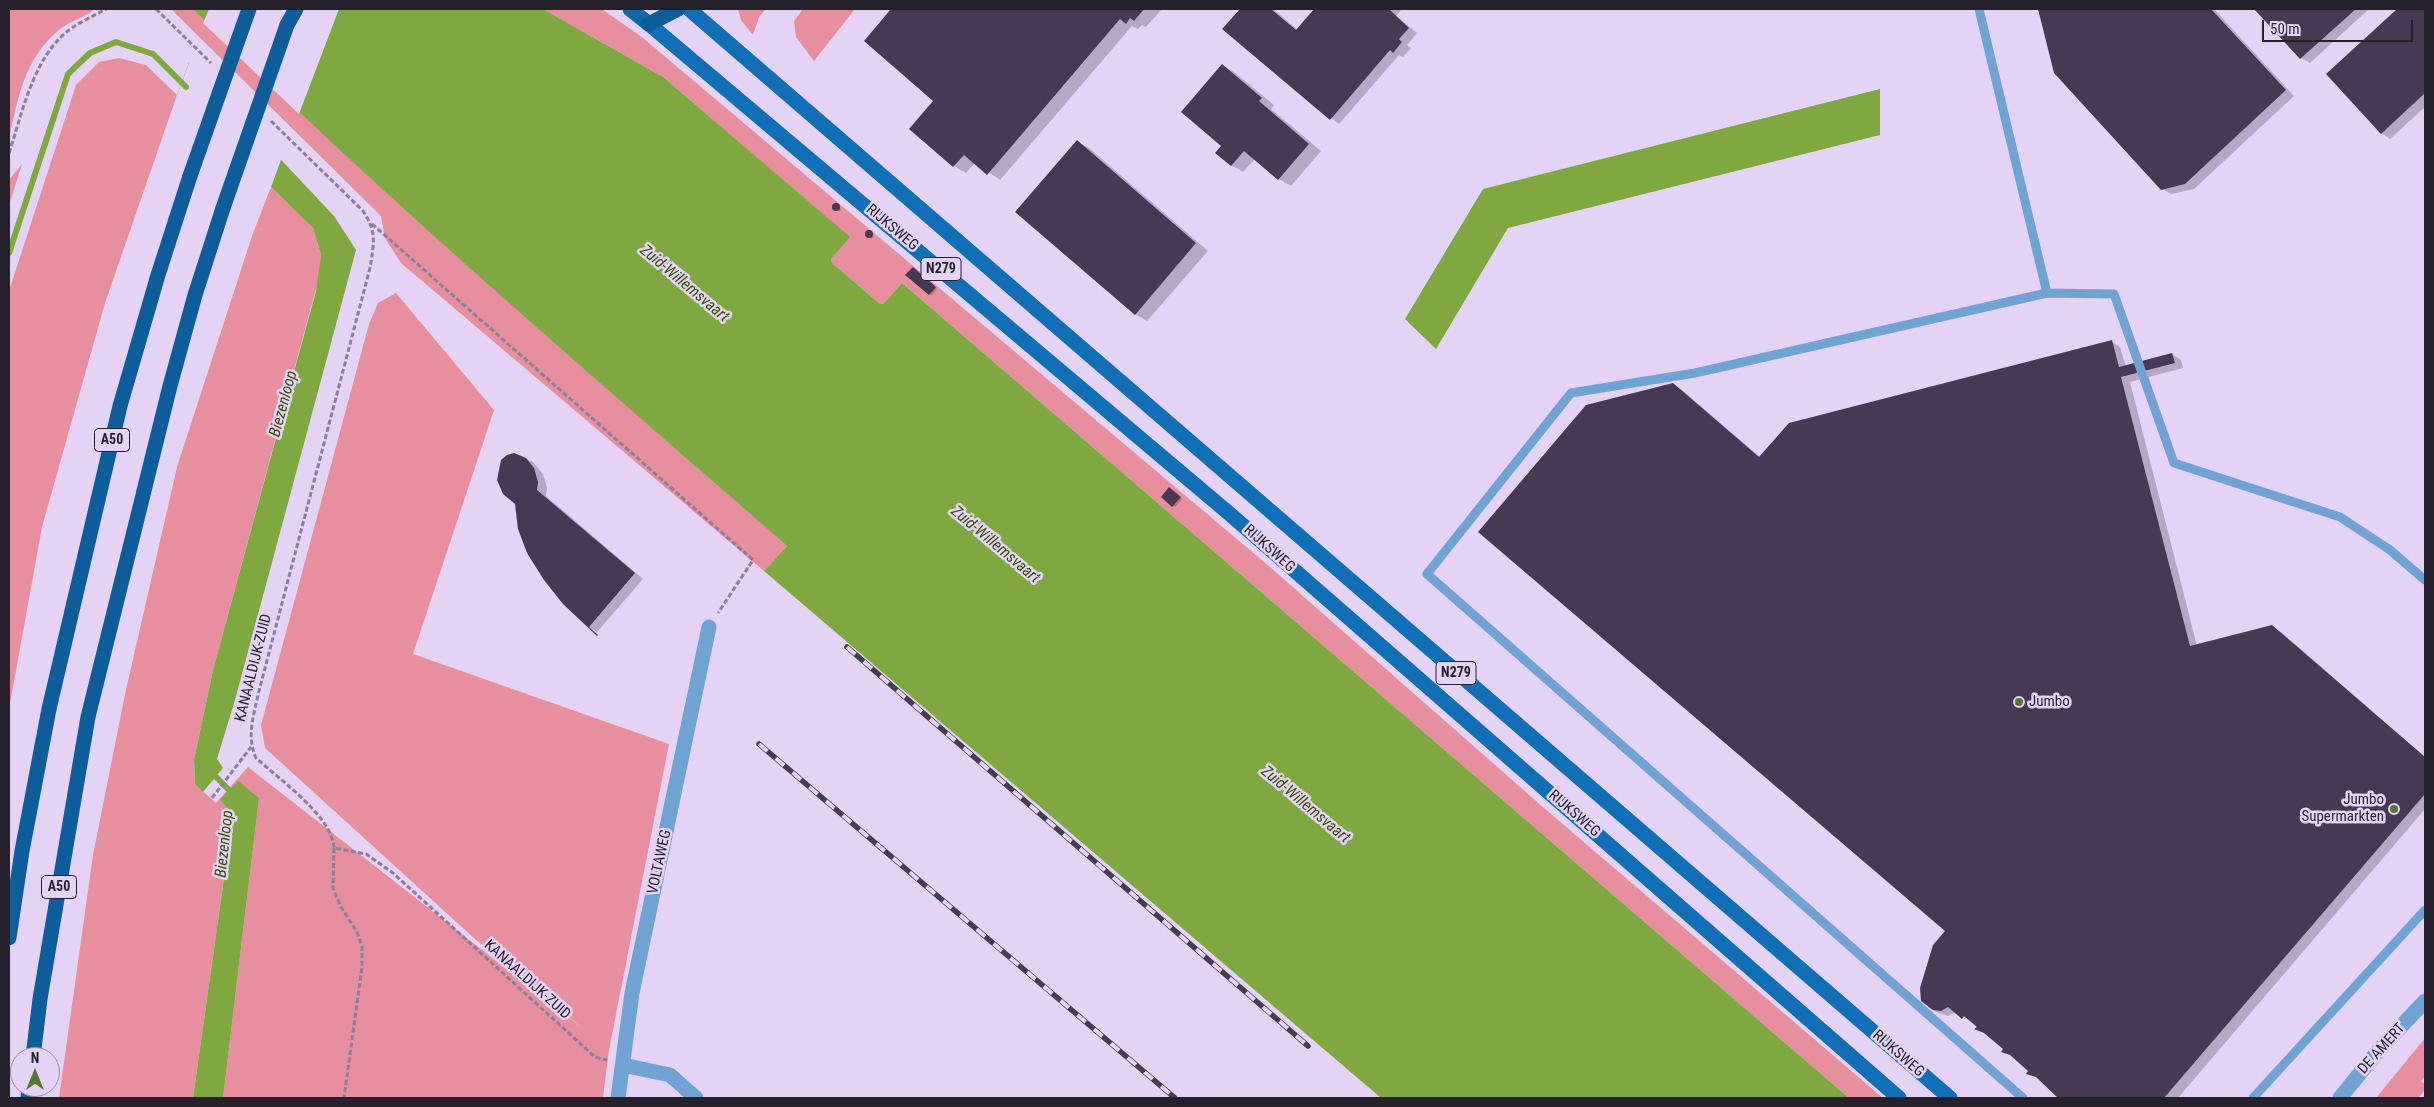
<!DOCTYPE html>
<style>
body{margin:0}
#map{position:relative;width:2434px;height:1107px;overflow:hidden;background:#e4d3f5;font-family:"Roboto Condensed",sans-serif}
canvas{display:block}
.frame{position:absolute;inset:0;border:10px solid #261f2c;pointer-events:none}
.north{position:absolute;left:10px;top:1047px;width:50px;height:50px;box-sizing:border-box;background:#e4d3f5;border:1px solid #988ba5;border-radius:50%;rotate:0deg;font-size:14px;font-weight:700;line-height:20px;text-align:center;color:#261f2c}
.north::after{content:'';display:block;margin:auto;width:18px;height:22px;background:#58762b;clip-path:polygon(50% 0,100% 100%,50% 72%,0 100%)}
.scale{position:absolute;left:2262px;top:20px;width:151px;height:22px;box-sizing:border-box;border:2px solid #261f2c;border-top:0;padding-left:6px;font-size:15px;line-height:18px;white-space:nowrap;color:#261f2c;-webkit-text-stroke:4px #e4d3f5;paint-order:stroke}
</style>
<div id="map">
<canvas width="2434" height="1107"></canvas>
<div class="frame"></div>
<div class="north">N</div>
<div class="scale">50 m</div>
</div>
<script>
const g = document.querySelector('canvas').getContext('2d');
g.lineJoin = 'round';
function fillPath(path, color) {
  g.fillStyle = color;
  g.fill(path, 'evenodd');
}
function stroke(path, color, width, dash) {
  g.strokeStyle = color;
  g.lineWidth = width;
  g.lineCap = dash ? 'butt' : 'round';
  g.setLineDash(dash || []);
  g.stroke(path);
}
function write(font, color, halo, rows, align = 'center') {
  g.font = font + ' "Roboto Condensed",sans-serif';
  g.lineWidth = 5;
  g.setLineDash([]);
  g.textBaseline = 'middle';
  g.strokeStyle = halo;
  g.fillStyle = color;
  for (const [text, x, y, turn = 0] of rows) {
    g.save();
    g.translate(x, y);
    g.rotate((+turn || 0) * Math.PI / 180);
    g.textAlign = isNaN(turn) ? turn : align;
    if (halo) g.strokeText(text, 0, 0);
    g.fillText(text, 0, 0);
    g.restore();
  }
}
fillPath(new Path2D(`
 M9,9H95C84,18 69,21 59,30C24,59 18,98 9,139Z
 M171,9H193L540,329L787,546L764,571L401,263L385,238L381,216Z
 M543,9H602L643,38L1270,567L1544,808L1883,1098H1849L902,283L883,304H880L832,263L831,259L849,237L663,77Z
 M738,9H766L759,17L753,35L741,20Z
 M803,9H855L814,61L796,37L794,21Z
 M119,58L146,65L177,95L105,303L42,527L9,709V291L76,85L99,62Z
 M22,164L9,205V180Z
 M271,187L313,228L321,255L320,274L213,670L194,760L195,784L216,803L248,767L582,1028L475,939L265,748L261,725L369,324L378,303L396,293L494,410L413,654L669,744L609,1050L603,1098H223L259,798L220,800L233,813L193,1098H59L93,855L125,694L177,467L252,236Z
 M2425,1038V1076L2421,1081L2425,1084V1090L2418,1098H2376Z`), '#e88f9f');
fillPath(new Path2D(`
 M193,9H543L663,77L850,237L831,259L832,263L880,304H883L902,283L1849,1098H1381L764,571L787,546C586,370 382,197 193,9Z
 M189,62L334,216L356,250L235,700L217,759L223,768L203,792L195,784L194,760L213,670L316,291L321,255L313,228L177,95Z
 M1880,89V135L1508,228L1436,349L1405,319L1483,189Z
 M238,781L259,798L223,1098H193L233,814L220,800Z`), '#7fa841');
fillPath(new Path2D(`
 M209,9H339L299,114L203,23Z
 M190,60L282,157L270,190L176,98Z`), '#e4d3f5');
fillPath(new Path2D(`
 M893,9H1162L1146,27L1142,25L1138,29L1132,26L1000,180L975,163L966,173L954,166L910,129L935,100L865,41Z
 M1241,9H1273L1298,30L1316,9H1399L1401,10L1396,16L1417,33L1407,45L1411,48L1403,57L1399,55L1339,124L1224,29Z
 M2039,9H2214L2294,96L2194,189L2171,194L2162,189L2055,72Z
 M2255,9H2369L2310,63L2301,58Z
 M2399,9H2425V107L2390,139L2381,133L2327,74Z
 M1222,65L1234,72L1274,105L1271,109L1321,151L1291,186L1279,179L1255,159L1243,172L1231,165L1223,146Z
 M1077,142L1089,148L1208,251L1147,321L1135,314Z
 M838,204L841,210L839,211L834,206Z
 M870,232L874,237L871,239L867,234Z
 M915,270L937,289L932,295L929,294Z
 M2111,341L2120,347L2126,367L2172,354L2181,360L2183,368L2130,382L2197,646L2271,627L2281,632L2425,757V809L2178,1098H2060L2040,1080L2028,1073L2030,1071L2014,1057L2002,1051L2004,1049L1989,1035L1976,1029L1978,1026L1972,1021L1956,1012L1948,1016L1939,1013L1929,1008L1921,996V988L1946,931L1672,384L1682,390L1761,458Z
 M523,457L533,462L543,474L547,488L546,496L643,579L597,632L588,627Z
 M1172,490L1182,499L1175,507L1173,506Z`), '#0003');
stroke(new Path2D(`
 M9,253L68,74L90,53L116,42L153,54L186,87
 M210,771L235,796`), '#7fa841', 6);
fillPath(new Path2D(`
 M891,9H1144L1134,21L1130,18L1126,24L1120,19L987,175L964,155L953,167L909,129L933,101L864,41Z
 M1240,9H1271L1296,30L1314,9H1389L1409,28L1399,39L1402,42L1393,53L1390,50L1330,120L1222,29Z
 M2038,9H2211L2286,90L2185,184L2161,190L2054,73Z
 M2254,9H2356L2300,59Z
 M2397,9H2425V93L2381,134L2326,74Z
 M1222,64L1262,98L1259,101L1309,144L1278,180L1244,151L1231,166L1215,153L1221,146L1181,112Z
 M1077,140L1196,243L1135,315L1015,212Z
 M832 207a4 4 0 1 1 8 0a4 4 0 1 1-8 0Z
 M865 234a4 4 0 1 1 8 0a4 4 0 1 1-8 0Z
 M913,267L936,287L929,295L905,275Z
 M2112,340L2119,367L2172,353L2175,363L2121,377L2190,646L2272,625L2425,757V794L2164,1098H2058L2036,1077L2026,1074L2028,1071L2010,1055L2001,1052L2003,1049L1984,1033L1974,1029L1977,1027L1964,1016L1962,1019L1948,1007L1941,1011L1933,1010L1921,1001L1920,988L1933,945L1945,931L1478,532L1586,405L1673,383L1759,457L1789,423Z
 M514,453L526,458L534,468L538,482L537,490L635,573L589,627L598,635L597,636L563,604L544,580L527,553L518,529L515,504L503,494L497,480L501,460L507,455Z
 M1169,487L1181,497L1172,507L1161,497Z`), '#473854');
stroke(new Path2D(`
 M156,9L211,63
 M271,121L363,211C377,231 374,244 370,268L259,691C254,715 246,735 256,758C280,780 332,816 334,848L366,854L393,873L595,1057L607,1060
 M9,153C22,114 32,64 63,35C75,24 92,17 106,9
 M372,224L753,560L718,613
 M212,798L251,747
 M334,848L333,888L341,907L357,932L362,946V967L344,1098`), '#8b7e97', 3, [5, 2.5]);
stroke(new Path2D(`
 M1979,9L2047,293L1695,373L1571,393L1427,574L2023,1098
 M2047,293L2114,294L2174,463L2340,517L2390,550L2425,580
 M2253,1098L2425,910`), '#70a3d4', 9);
stroke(new Path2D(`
 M623,1065L670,1075L696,1098
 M618,1098L632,993L709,627
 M2340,1098L2377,1052L2425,1001`), '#70a3d4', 15);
stroke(new Path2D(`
 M689,9C1111,370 1528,737 1950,1098
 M649,24L1231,515L1899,1098`), '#126fb6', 15);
stroke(new Path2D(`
 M630,9L649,24`), '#0f66a8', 15);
stroke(new Path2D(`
 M649,24L678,9
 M287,25L296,9
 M9,938L22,851L49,709L120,406L158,275L190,176
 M33,1057L40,999L88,717L170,386L195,295L223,208
 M28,1098L29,1087`), '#0c5d99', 15);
const rail = new Path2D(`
 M847,647L1308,1046
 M759,744L1175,1098`);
stroke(rail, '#463e4e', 5.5);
stroke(rail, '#e4d3f5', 4, [11]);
stroke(new Path2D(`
 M190,176L249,9
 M223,208L287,25`), '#0c5d99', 15);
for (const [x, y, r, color] of [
 [2019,702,5,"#58762b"],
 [2394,809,5,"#58762b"]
]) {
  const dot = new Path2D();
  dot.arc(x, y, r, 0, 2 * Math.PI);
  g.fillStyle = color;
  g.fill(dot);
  stroke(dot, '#e4d3f5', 2);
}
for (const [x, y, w] of [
 [941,269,40],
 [112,440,35],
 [1456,673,40],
 [59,887,35]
]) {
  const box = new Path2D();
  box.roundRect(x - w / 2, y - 11.5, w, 23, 4);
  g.fillStyle = '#e4d3f5';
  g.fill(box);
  stroke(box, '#261f2c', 1);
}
write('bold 14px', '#261f2c', null, [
 ["N279",941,269],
 ["A50",112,440],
 ["N279",1456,673],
 ["A50",59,887]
]);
write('15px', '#261f2c', '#e4d3f5', [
 ["RIJKSWEG",892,228,40],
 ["RIJKSWEG",1269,549,42],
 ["KANAALDIJK-ZUID",254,668,-76],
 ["RIJKSWEG",1574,814,41],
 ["VOLTAWEG",660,862,-78],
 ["KANAALDIJK-ZUID",527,980,42],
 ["DE AMERT",2382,1049,-48],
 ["RIJKSWEG",1898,1054,41]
]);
write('15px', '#261f2c', '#e4d3f5', [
 ["Jumbo",2029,702],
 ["Jumbo",2384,800,"right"],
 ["Supermarkten",2384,817,"right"]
], 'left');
write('italic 16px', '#365002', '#e4d3f5', [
 ["Zuid-Willemsvaart",684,284,40],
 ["Biezenloop",284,404,-75],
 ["Zuid-Willemsvaart",995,545,40],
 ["Zuid-Willemsvaart",1305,805,40],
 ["Biezenloop",225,844,-84]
]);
</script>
